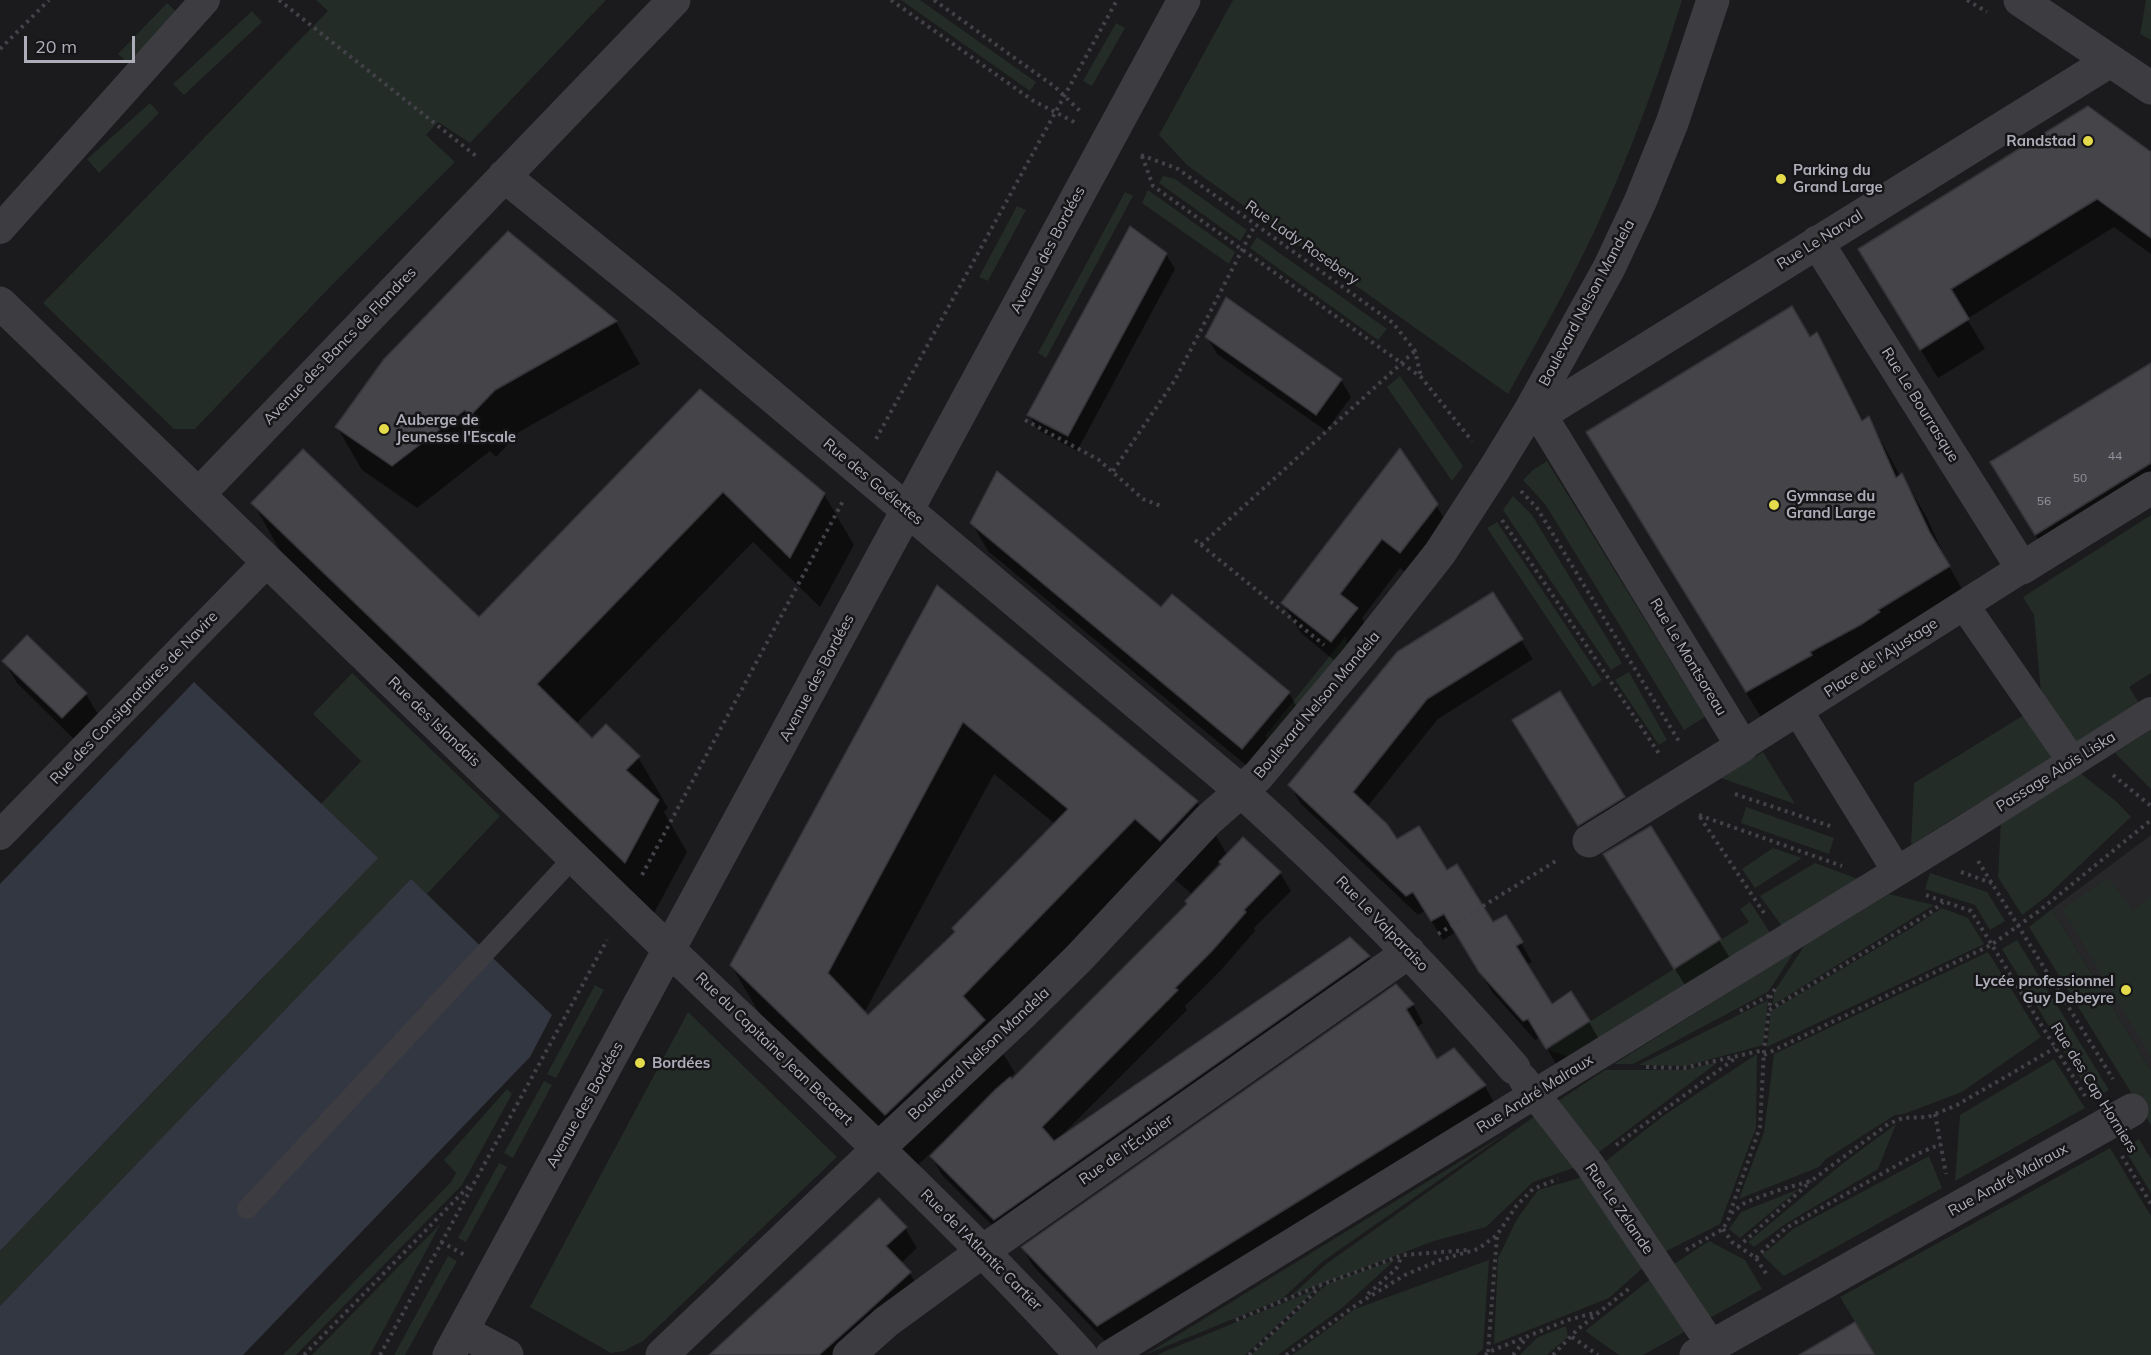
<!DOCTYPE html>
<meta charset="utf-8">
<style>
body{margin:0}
#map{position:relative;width:2151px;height:1355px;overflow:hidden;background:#1b1a1c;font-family:Mulish,sans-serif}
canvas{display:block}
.scale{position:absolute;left:24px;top:36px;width:111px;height:27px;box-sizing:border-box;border:3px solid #aeaeba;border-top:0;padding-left:8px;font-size:18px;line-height:21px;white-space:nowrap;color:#aeaeba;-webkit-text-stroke:4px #161517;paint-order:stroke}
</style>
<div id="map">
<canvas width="2151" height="1355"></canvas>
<div class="scale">20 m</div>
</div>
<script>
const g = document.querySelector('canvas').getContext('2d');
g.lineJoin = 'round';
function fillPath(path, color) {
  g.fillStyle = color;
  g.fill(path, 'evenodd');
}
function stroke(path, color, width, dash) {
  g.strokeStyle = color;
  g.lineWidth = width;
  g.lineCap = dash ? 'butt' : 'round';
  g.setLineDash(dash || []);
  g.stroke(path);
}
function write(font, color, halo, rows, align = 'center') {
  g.font = font + ' Mulish,sans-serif';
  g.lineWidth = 5;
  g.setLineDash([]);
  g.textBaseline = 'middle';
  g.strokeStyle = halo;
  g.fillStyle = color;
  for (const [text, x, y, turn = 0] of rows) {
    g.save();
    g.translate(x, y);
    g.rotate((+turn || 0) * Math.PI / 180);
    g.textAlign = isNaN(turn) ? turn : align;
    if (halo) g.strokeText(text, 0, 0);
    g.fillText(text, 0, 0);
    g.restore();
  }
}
fillPath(new Path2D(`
 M2151,835V1070L2052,909Z`), '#272629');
fillPath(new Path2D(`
 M316,0H606L470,143L438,122L426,135L455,162L327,290L195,429H174L43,303L328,11Z
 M901,0H920L1036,82L1030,91Z
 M1233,0H1682C1658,79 1629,157 1594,232C1568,287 1538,340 1508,394L1202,176L1187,165L1159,135Z
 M2146,0H2151V40L2140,34Z
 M167,3L182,17L133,68L118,54Z
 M252,11L262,22L184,95L173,84Z
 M1116,23L1125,28L1092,86L1083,81Z
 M150,103L159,113L99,173L87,159Z
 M1163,176L1175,179L1247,230L1240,241L1159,183Z
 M1148,190L1235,252L1229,264L1142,203Z
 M1125,192L1133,196L1046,358L1038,353Z
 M1017,206L1026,210L988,281L979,277Z
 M1257,237L1387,329L1378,340L1250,248Z
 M1400,376L1463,466L1452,481L1387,387Z
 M1547,461L1705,717L1684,730L1545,504L1523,480L1533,470Z
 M1513,496L1532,515L1622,663L1611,670L1503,510Z
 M2151,515V673L2129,687L2142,708L2070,745L2042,704L2034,615L2023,597Z
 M1497,522L1602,680L1593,687L1487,528Z
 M1346,636L1348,655L1275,744L1265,736Z
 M1629,672L1667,740L1659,745L1615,680Z
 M352,673L500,816L427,894L467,933L292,1003L0,1306V1251L267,974L321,804L361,761L313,714Z
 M2027,713L2057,759L1993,794L1911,845L1914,783Z
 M2151,730V789L2115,753Z
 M1763,752L1795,804L1721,778Z
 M2079,772L2117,802L2131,817L2047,896L2022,915L1998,877L2001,821Z
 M1746,807L1834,838L1829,854L1741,823Z
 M1773,848L1802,858L1755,888L1742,869Z
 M1815,863L1858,879L1784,929L1760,896Z
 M1930,873L1987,892L2005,921L1990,930L1975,905L1925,889Z
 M2108,878L2133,910L2151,896V1057L2062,909Z
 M1889,894L1934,905L1773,1005L1774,992L1804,946Z
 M1750,902L1773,937L1575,1059L1546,1049L1749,922L1740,909Z
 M1942,908L1968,918L1984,944L1767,1047L1771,1011L1913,927Z
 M2052,909L2151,1070V1125L2029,927Z
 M2017,940L2109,1090L2093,1099L2002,949Z
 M1795,951L1768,992L1633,1064H1614Z
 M1988,952L2041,1037L1962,1092L1904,1114L1895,1115L1826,1159L1819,1167L1739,1199L1764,1132L1774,1054Z
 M595,985L604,990L556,1078L547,1074Z
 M1768,1000L1763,1045L1686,1066L1639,1065Z
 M688,1012L837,1157L643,1341L624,1351L611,1353L530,1307Z
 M1757,1054L1756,1128L1720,1224L1662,1253L1601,1165L1663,1116Z
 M2054,1059L2085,1108L1955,1181L1960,1115Z
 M1718,1062L1594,1156L1555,1103L1605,1070H1686Z
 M544,1081L552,1085L513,1158L504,1153Z
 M507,1089L512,1094L462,1185L296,1355H283L451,1182L456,1173L444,1160Z
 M1538,1114L1576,1167L1533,1182L1486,1227L1434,1241L1292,1295L1326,1264Z
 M1896,1124L1878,1169L1787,1223L1754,1247L1748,1242L1842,1164Z
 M1508,1132L1322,1262L1282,1299L1145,1355Z
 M2139,1139L2151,1159V1193L2124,1148Z
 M2110,1148L2151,1216V1355H1875L1840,1297Z
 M1929,1156L1942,1188L1784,1276L1762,1255L1793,1229Z
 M499,1163L507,1167L466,1242L458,1238Z
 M1583,1177L1645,1266L1609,1298L1494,1344L1498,1258L1517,1219L1538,1190Z
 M1799,1189L1740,1238L1729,1229L1741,1212Z
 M441,1223L370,1355H312Z
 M1709,1241L1745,1260L1762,1289L1706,1320L1671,1266Z
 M448,1256L457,1261L405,1355H394Z
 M1395,1260L1342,1308L1278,1355H1251L1327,1284Z
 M1489,1260L1483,1349L1476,1355H1292L1355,1309Z
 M1653,1277L1688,1330L1643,1355H1619L1585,1331Z
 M1315,1290L1245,1355H1157L1168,1350Z
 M1566,1326L1568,1337L1547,1355H1520L1538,1337Z`), '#242c27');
fillPath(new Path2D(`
 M194,682L378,858L0,1251V884Z
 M411,879L552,1015L530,1057L243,1355H0V1306Z`), '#333741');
fillPath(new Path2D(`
 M2151,154V254L2114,227L1967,319L1985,349L1938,378L1877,279Z
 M508,233L616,322L640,364L519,432L496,457L490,451L417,508L362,470L337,427Z
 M1166,254L1175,269L1077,451L1038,430L1029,415Z
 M1816,334L1864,422L1869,418L1900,476L1902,475L1927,518L1950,568L1974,610L1772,735L1613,476Z
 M1207,337L1341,380L1351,397L1326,431L1217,354Z
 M2151,364V494L2049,557L2005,485Z
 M700,391L824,494L854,545L820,607L753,542L576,724L592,740L638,757L668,808L664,812L687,852L654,913L282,554L253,503L480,619Z
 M1400,450L1436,505L1454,535L1418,582L1400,568L1362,618L1374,640L1348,672L1301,633L1283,603Z
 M972,523L1161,609L1289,693L1305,721L1259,776L988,551Z
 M937,587L1197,802L1227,855L1243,839L1280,873L1291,891L1254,928L1255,931L1222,969L1185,1006L1187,1010L1060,1137L1349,939L1369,957L1379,975L1005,1238L942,1175L932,1157L942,1146L940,1144L916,1167L762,1018L731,965ZM994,774L1055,824L956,933L868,1017L864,1013ZM1220,862L1222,865L1195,893L1193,891ZM1166,872L1193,895L1189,905L1012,1081L1009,1078L1015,1073L998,1045Z
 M1492,594L1533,659L1438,719L1367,807L1396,841L1447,872L1492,924L1521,943L1532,962L1526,965L1551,1006L1589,1022L1600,1041L1558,1067L1540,1037L1535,1040L1492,992L1456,932L1443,940L1425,911L1418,915L1301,804L1290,785Z
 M4,661L86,694L99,716L75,740L17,683Z
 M1527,743L1624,797L1637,820L1592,847Z
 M1650,828L1733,963L1688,990L1618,877Z
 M1413,1004L1423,1023L1416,1028L1436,1061L1454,1050L1485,1086L1495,1104L1108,1344L1033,1266L1023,1248Z
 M905,1228L917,1248L901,1263L909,1272L921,1292L853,1355H712Z`), '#0007');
const building = new Path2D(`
 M2088,106L2151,152V238L2097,199L1951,289L1969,319L1920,350L1858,249Z
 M1130,226L1167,253L1068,436L1027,415Z
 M508,231L617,321L495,390L470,416L465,410L392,466L335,427L384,359Z
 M1226,297L1342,379L1316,415L1205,337Z
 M1792,306L1810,337L1817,332L1862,421L1869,416L1896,478L1902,473L1930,533L1950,566L1878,610L1880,612L1862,624L1810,652L1812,655L1746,692L1586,432Z
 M2151,363V463L2035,535L1990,462Z
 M700,389L825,493L790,558L723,492L537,684L592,738L606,724L640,756L626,770L659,800L625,863L251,503L303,449L479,617Z
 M1400,448L1438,504L1400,553L1382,539L1340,594L1358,608L1331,642L1281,603Z
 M997,471L1161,607L1172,594L1290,692L1242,749L970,523Z
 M937,585L1198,801L1160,841L1135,819L963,996L985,1020L885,1115L730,965ZM963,722L1068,809L952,928L955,932L868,1015L828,973Z
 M1493,592L1523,639L1427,699L1353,792L1387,824L1397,839L1419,826L1447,870L1457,864L1493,922L1506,915L1523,942L1516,946L1552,1004L1571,991L1590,1021L1546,1049L1528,1019L1523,1021L1479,972L1444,914L1431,921L1413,892L1406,896L1288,785L1397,652Z
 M27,635L87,693L62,718L2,661Z
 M1560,691L1625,797L1578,826L1512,720Z
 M1651,826L1721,939L1674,969L1603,854Z
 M1243,837L1281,872L1244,910L1246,912L1212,951L1175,988L1178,990L1042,1127L1054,1141L1350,937L1370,956L994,1220L930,1156L996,1089L1010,1077L1012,1079L1187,904L1185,901L1221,864L1219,862Z
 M1396,984L1414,1004L1406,1009L1437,1059L1454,1048L1486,1085L1097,1326L1021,1247Z
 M879,1198L907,1227L886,1246L911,1272L865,1314L819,1355H709Z
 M1855,1322L1875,1355H1799Z`);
fillPath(building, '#454449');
stroke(building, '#353438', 1.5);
stroke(new Path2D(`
 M279,0L476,156
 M891,0L1032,100L1078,124
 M934,0L1055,87L1082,113
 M1967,0L1987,12
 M0,49L49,0
 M1141,155L1178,169L1393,323L1415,351L1421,377
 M1142,156L1153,186L1421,377L1472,441
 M1025,420L1099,460L1143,499L1161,506
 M876,439L1117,0
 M1113,471L1175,380L1255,225
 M1521,491L1537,508L1680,743
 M1502,520L1660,755
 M1195,540L1324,645
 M1201,545L1415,351
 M2113,775L2151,806
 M1735,794L1830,826
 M1699,815L1842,866
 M1700,817L1764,913
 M1978,861L2113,1079
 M1961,872L1992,883
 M642,875L843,501
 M1926,895L1971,911L2085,1096
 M1438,934L1559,859
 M1775,989L1771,995L1769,1010L1931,912L1943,902
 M1740,1011L1770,995
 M1764,1055L1991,945L2039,911L2151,820
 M1646,1067L1684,1068L1764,1050
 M1935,1114L1946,1174
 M1616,1145L1737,1057
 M2122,1156L2151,1204
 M1730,1213L1760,1127L1764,1050L1769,1010
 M1723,1229L1732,1242L1756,1258L1767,1275
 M441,1242L465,1255
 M1738,1247L1811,1181
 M1686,1250L1723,1229L1733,1211L1746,1202L1779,1190L1811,1181L1888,1124L1903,1118L1928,1117L1957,1105L2055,1048
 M1756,1258L1786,1228L1915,1155L1941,1144
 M1368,1294L1396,1269L1402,1256
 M1236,1320L1323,1284L1403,1255L1468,1250
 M1572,1337L1598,1355
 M1488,1352L1497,1236
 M304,1355L471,1184
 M380,1355L607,940
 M1249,1355L1320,1287
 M1286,1355L1359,1303L1405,1275L1440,1260L1478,1249L1497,1235L1517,1205L1533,1189L1558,1179
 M1485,1355L1491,1351L1568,1320L1598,1312
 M1513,1355L1528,1336
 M1553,1355L1578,1329L1631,1287`), '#424248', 4, [3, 4.5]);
stroke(new Path2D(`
 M247,1209L574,857`), '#3c3c41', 20);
stroke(new Path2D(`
 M0,229L205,0
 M1964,605L2072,761
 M1798,711L1897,871
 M1742,746L2022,568
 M0,835L268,561
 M1523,1079L1590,1165L1712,1346
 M1110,1355L1961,832L2151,712`), '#3c3c41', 30);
stroke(new Path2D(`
 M504,176L668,309L1240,790C1337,878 1429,969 1514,1068
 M1817,242L2022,568L2151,488
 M0,303C209,505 419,706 627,909C779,1057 938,1198 1081,1355
 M1531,409L1540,415L1555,439L1742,746L1589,841
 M1540,415L2110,61
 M199,494L674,0
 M462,1331L507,1355
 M449,1355L1184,0
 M662,1355L878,1149L1022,1014L1079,958L1208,820L1258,776L1358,657L1440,553L1495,468L1531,409L1609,268L1640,202L1672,123L1713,0
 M849,1355L886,1322L983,1251L1409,952
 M1696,1355L2132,1110`), '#3c3c41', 33);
stroke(new Path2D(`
 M2020,0L2151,88`), '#3c3c41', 33);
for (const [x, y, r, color] of [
 [2088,141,6,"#e3da4c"],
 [1781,179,6,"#e3da4c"],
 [384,429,6,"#e3da4c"],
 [1774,505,6,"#e3da4c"],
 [2126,990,6,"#e3da4c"],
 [640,1063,6,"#e3da4c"]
]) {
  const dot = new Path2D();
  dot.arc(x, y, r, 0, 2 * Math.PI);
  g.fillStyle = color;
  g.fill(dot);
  stroke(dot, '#161517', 2);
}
write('12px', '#94949e', null, [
 ["44",2115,456],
 ["50",2080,478],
 ["56",2044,501]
]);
write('bold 15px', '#aeaeba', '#161517', [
 ["Randstad",2076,141,"right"],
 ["Parking du",1793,170],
 ["Grand Large",1793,187],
 ["Auberge de",396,420],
 ["Jeunesse l'Escale",396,437],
 ["Gymnase du",1786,496],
 ["Grand Large",1786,513],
 ["Lycée professionnel",2114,981,"right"],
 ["Guy Debeyre",2114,998,"right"],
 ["Bordées",652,1063]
], 'left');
write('15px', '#aeaeba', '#161517', [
 ["Rue Le Narval",1820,240,-32],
 ["Rue Lady Rosebery",1302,243,35],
 ["Avenue des Bordées",1048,250,-62],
 ["Boulevard Nelson Mandela",1587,303,-62],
 ["Avenue des Bancs de Flandres",340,346,-46],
 ["Rue Le Bourrasque",1920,405,58],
 ["Rue des Goélettes",873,482,40],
 ["Rue Le Montsoreau",1688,657,59],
 ["Place de l'Ajustage",1881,658,-33],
 ["Avenue des Bordées",817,678,-62],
 ["Rue des Consignataires de Navire",134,698,-46],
 ["Boulevard Nelson Mandela",1317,705,-50],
 ["Rue des Islandais",434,722,44],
 ["Passage Aloïs Liska",2056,772,-32],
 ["Rue Le Valparaiso",1382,924,46],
 ["Rue du Capitaine Jean Becaert",774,1049,44],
 ["Boulevard Nelson Mandela",979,1054,-43],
 ["Rue des Cap Horniers",2094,1088,58],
 ["Rue André Malraux",1535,1094,-32],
 ["Avenue des Bordées",585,1105,-61],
 ["Rue de l'Écubier",1126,1150,-35],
 ["Rue André Malraux",2008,1180,-29],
 ["Rue Le Zélande",1619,1209,55],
 ["Rue de l'Atlantic Cartier",981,1250,45]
]);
</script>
